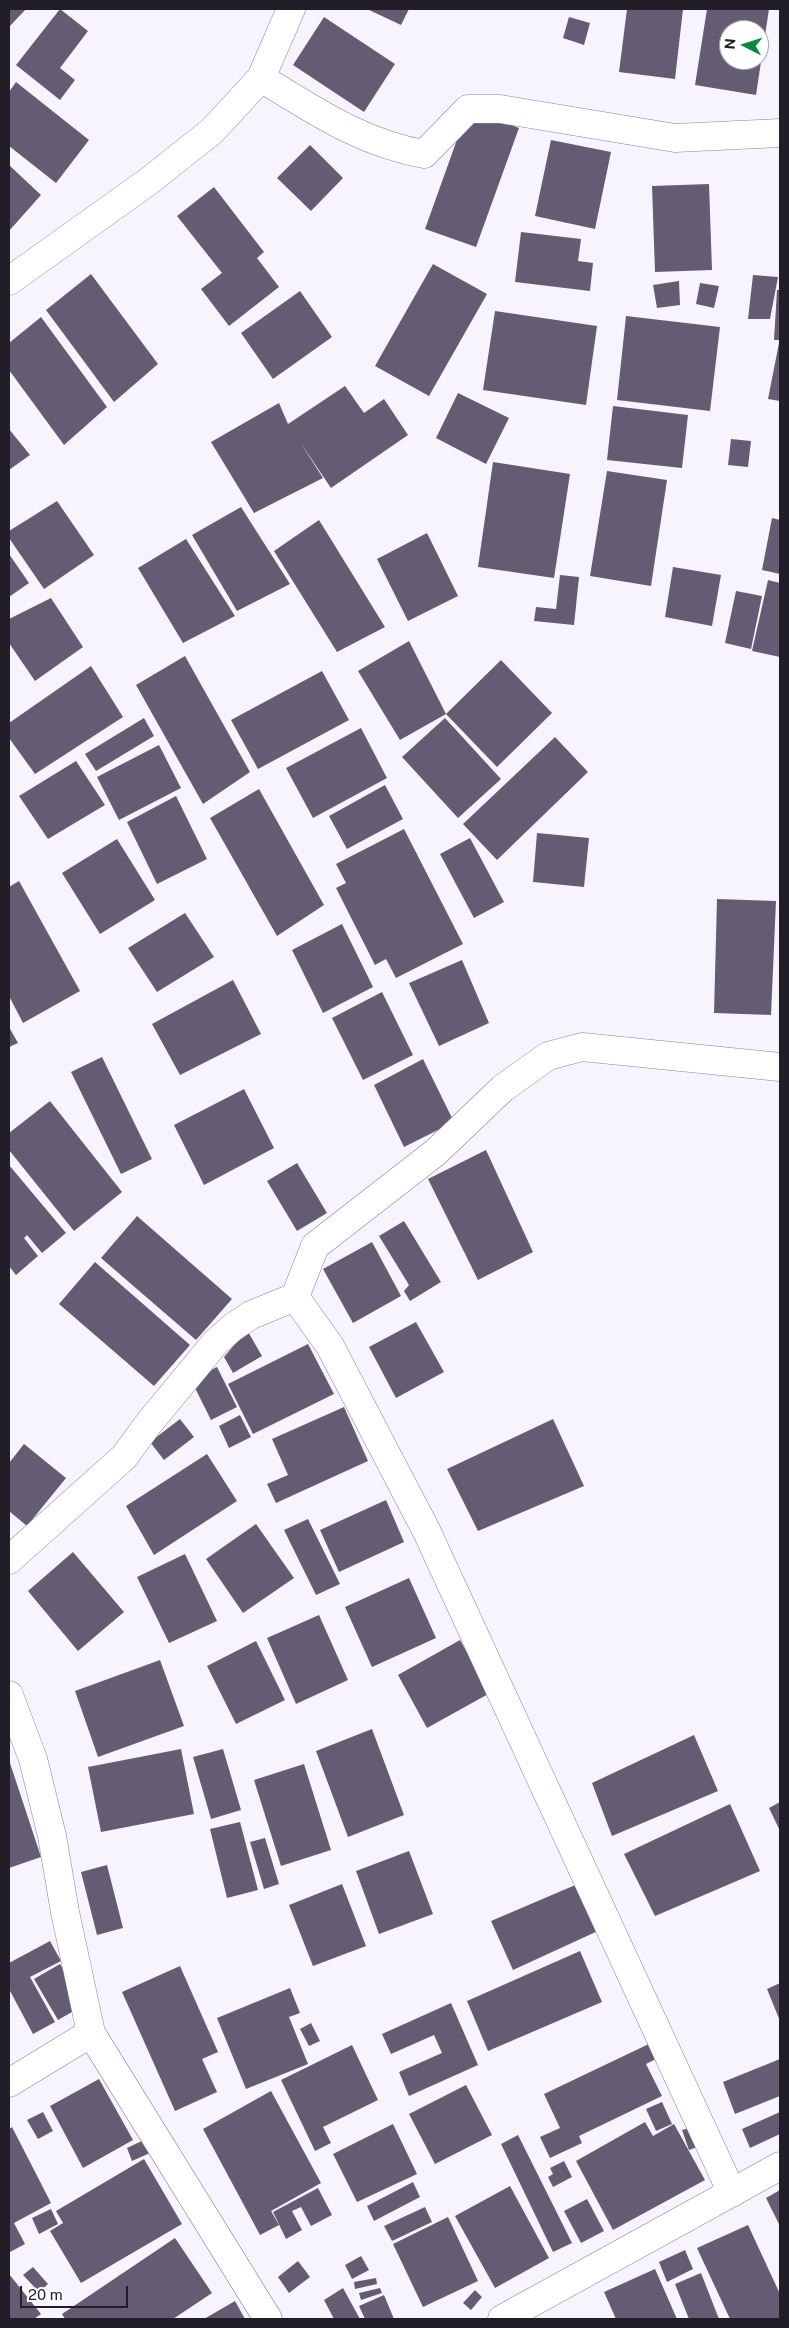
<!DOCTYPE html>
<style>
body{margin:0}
#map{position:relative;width:789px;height:2328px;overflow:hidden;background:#f8f4ff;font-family:"Public Sans",sans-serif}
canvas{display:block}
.frame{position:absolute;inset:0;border:10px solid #221e28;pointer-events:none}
.north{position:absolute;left:719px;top:20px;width:50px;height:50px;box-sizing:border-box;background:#fff;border:1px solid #a7a5a9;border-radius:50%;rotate:275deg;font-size:14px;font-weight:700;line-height:20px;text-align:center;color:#221e28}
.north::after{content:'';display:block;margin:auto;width:18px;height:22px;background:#0b8843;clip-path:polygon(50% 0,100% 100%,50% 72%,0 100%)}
.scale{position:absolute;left:20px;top:2286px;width:108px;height:22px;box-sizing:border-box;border:2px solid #221e28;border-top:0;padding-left:6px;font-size:15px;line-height:18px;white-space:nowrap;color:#221e28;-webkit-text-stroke:4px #fff;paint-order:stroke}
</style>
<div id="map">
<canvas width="789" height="2328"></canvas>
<div class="frame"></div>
<div class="north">N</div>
<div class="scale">20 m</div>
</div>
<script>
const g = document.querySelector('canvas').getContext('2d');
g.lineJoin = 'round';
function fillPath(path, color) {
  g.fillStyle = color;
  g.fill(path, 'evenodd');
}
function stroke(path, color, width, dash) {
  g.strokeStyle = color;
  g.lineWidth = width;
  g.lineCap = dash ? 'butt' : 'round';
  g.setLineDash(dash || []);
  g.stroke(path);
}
fillPath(new Path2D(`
 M9,9H26L9,27Z
 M60,9L88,31L60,68L75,80L60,100L16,65Z
 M367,9H409L401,25Z
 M627,9H683L675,79L619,72Z
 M707,9H769L756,95L695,85ZM729,30H759V60H729Z
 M324,17L395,64L364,112L293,65Z
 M569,17L590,23L584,45L563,38Z
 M16,82L89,140L56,183L9,146V92Z
 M468,109L519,128L476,247L425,229Z
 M551,140L611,152L595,229L535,216Z
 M310,145L343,178L311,211L277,178Z
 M9,165L41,195L9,231Z
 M709,184L712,270L655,272L652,186Z
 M214,187L264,252L257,258L279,287L229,326L201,289L222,273L177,216Z
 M521,232L581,239L578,261L593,263L590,291L515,282Z
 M433,264L487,294L429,396L375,366Z
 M91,274L158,364L114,402L46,310Z
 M753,275L778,277L770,319H748Z
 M679,281L680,305L657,308L653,285Z
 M700,283L719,286L714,308L696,304Z
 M777,290H780V340H774Z
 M300,291L332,337L273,379L241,333Z
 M495,311L597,326L586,405L483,390Z
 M626,316L720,327L710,411L617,400Z
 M41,317L107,407L64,445L9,370V343Z
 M779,343H780V401L768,399Z
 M345,386L364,413L384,399L408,435L331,488L300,442L323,478L254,513L211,442L279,403L288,424Z
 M458,393L509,418L486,464L436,438Z
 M613,406L688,415L682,468L607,460Z
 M9,429L30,455L9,470Z
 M731,439L751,441L748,467L728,465Z
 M493,462L570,474L554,578L478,567Z
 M607,471L667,480L651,586L590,576Z
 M57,501L94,555L44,589L9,538V531Z
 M241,507L290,584L237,611L192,535Z
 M772,518L780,520V574L762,570Z
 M319,520L385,627L337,652L274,551Z
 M427,533L458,596L408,621L377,559Z
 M186,539L235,616L183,643L138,568Z
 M9,554L29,583L9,597Z
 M673,567L721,575L712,626L665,617Z
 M560,575L579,577L574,625L534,621L536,607L556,609Z
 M768,580L780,583V657L752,651Z
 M736,591L762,596L751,649L725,643Z
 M51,598L83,647L35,681L9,643V619Z
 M409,641L446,714L400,740L358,671Z
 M185,656L250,772L203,804L136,685Z
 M501,660L552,713L497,767L446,714Z
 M91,666L123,717L35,774L9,738V723Z
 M322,671L349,720L258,769L231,720Z
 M144,718L154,736L96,771L85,754Z
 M445,718L501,779L458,818L402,757Z
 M361,728L387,778L313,818L286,768Z
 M555,737L588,772L497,860L463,824Z
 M159,745L181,788L119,820L97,777Z
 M76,761L105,805L48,839L19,796Z
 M385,785L403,819L347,849L329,816Z
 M259,789L324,905L277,936L210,818Z
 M176,796L207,859L157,884L127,822Z
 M404,829L463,944L396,978L386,959L375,965L336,888L346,883L336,864Z
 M537,833L589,838L584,887L533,882Z
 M470,838L504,902L474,918L440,854Z
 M117,839L155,900L100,934L62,873Z
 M19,881L80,991L23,1023L9,996V887Z
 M717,899L776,901L771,1015L714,1013Z
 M185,913L214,957L157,992L128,948Z
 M342,924L373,987L323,1013L292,950Z
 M462,960L489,1023L439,1046L409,983Z
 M233,980L261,1034L180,1075L152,1024Z
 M382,992L413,1055L363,1080L332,1018Z
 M9,1027L18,1043L9,1047Z
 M102,1057L152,1159L121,1174L71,1072Z
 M423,1059L454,1122L404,1147L374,1085Z
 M244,1089L274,1148L204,1185L174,1125Z
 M50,1101L122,1192L74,1231L9,1150V1133Z
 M486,1150L533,1252L478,1280L428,1179Z
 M297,1163L327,1213L297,1231L267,1181Z
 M9,1165L66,1233L42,1253L27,1235L24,1238L38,1256L16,1275L9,1266Z
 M137,1216L232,1299L196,1340L101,1258Z
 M404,1221L441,1282L410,1301L404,1291L409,1285L379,1236Z
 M372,1242L401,1296L353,1323L323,1269Z
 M95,1262L190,1345L154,1386L59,1304Z
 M416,1322L444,1372L396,1398L369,1347Z
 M247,1330L262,1356L233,1373L224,1357Z
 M308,1344L334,1394L253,1434L228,1384Z
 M217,1367L237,1407L211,1420L191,1380Z
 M344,1407L368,1461L276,1503L267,1484L288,1475L272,1439Z
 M240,1415L251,1437L229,1448L219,1426Z
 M180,1419L194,1437L164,1460L150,1442Z
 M553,1419L584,1486L478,1531L447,1469Z
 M24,1444L66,1478L27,1526L9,1511V1463Z
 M207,1454L237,1501L154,1555L126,1506Z
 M386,1500L404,1542L339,1572L320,1530Z
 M308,1519L340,1584L316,1595L284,1530Z
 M256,1524L294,1578L243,1613L206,1559Z
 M73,1552L124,1612L78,1651L28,1591Z
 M185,1554L217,1621L169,1643L137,1577Z
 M409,1578L436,1638L372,1667L345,1607Z
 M319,1615L348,1680L296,1704L267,1638Z
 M460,1640L490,1693L427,1728L398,1675Z
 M256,1641L285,1700L236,1724L207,1666Z
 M160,1660L184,1726L98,1757L75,1691Z
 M372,1729L404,1815L348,1837L316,1751Z
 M694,1735L718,1791L612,1836L592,1783Z
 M181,1749L194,1814L101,1832L88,1767Z
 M223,1749L241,1810L211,1819L193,1757Z
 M9,1760L41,1857L9,1868Z
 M304,1764L331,1850L281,1866L254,1780Z
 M780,1802V1831L769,1808Z
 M730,1804L760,1871L655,1916L624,1854Z
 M240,1822L258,1890L227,1898L210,1829Z
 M265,1838L279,1884L264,1889L250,1842Z
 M409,1851L433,1914L379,1934L356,1871Z
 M107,1865L123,1928L97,1935L81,1872Z
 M580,1883L600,1930L513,1970L491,1921Z
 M342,1884L366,1946L313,1966L289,1905Z
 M50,1941L61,1961L30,1977L55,2022L33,2034L9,1989V1963Z
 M580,1951L602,2002L488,2051L467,2001Z
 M60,1964L84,2005L58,2020L34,1979Z
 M180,1966L218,2052L202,2059L217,2092L175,2111L122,1992Z
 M780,1983V2021L767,1989Z
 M290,1988L300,2013L289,2017L308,2064L246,2089L217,2018Z
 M451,2003L478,2065L409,2096L399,2072L442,2053L434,2035L391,2054L382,2034Z
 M311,2023L320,2041L309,2046L300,2029Z
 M653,2042L660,2057L646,2064L662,2096L579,2136L582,2143L550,2158L540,2137L560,2128L544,2094Z
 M352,2045L378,2100L323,2127L331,2143L315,2151L281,2080Z
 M780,2059V2096L735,2114L723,2082Z
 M99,2079L133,2140L83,2168L50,2106Z
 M466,2085L492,2135L435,2164L409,2114Z
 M271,2091L321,2183L271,2211L279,2225L260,2235L203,2129Z
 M662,2102L672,2124L656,2131L646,2109Z
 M43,2112L53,2131L38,2139L27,2120Z
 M780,2112V2134L750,2148L742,2129Z
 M645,2122L653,2136L674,2124L705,2180L613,2230L576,2161Z
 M393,2124L417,2174L357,2202L333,2154Z
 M12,2127L51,2203L14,2223L25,2244L10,2252L9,2129Z
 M690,2128L697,2147L689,2150L682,2130Z
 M518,2135L572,2243L553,2252L501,2144Z
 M144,2140L150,2153L132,2161L127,2148Z
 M144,2159L182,2224L81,2283L50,2231L63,2223L56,2211Z
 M564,2161L572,2177L553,2187L548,2177L553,2174L550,2168Z
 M413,2182L420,2197L374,2221L367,2206Z
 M510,2186L549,2258L495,2288L455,2216Z
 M318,2188L332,2215L311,2226L301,2207L292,2211L302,2230L286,2239L273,2212Z
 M780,2190V2226L766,2198Z
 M587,2199L604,2231L581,2243L564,2211Z
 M425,2207L432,2222L392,2241L384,2226Z
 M51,2209L58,2224L39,2234L32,2218Z
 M448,2217L478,2281L423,2307L393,2244Z
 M748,2225L780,2294V2319H730L697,2248Z
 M175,2238L212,2293L173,2319H65L62,2314Z
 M685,2250L693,2269L667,2282L659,2262Z
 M361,2256L369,2270L352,2279L345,2265Z
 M298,2261L310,2277L289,2293L278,2277Z
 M33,2267L48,2284L39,2292L23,2275Z
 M655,2269L677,2319H616L604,2292Z
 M701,2273L719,2319H689L675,2284Z
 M9,2274L41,2314L34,2319H9Z
 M376,2278L377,2284L355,2289L354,2282Z
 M343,2288L360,2319H334L324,2300Z
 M380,2288L382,2293L361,2300L359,2293Z
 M475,2290L482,2297L471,2310L463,2303Z
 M384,2295L394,2319H365L359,2306Z
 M235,2301L245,2319H204Z`), '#645c72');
const street = new Path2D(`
 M261,78C314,110 361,143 424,154L468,109H500L675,138L780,133
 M9,281L149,181L212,131L261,78L291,9
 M9,1560L124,1457L149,1423L216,1342L233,1327L251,1315L295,1297
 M9,1695L33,1759L52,1836L65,1912L91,2033L268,2319
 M9,2083L91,2033
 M732,2193L427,1532L330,1346L295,1297L315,1246L436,1152L503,1088L548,1056L582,1047L780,1067
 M502,2319L780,2166`);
stroke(street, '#8a829a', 29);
stroke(street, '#fff', 28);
</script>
